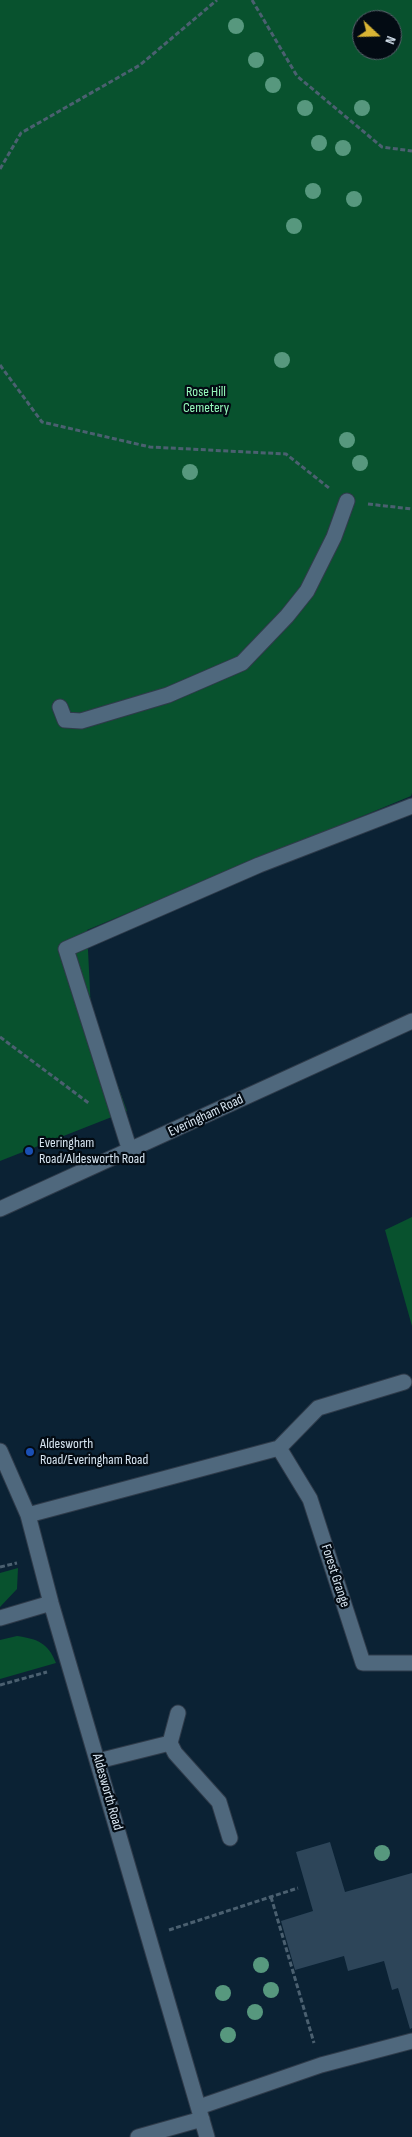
<!DOCTYPE html>
<style>
body{margin:0}
#map{position:relative;width:412px;height:2137px;overflow:hidden;background:#0b2234;font-family:"Sofia Sans Condensed",sans-serif}
canvas{display:block}
.north{position:absolute;left:352px;top:10px;width:50px;height:50px;box-sizing:border-box;background:#030b13;border:1px solid #58626c;border-radius:50%;rotate:111deg;font-size:14px;font-weight:700;line-height:20px;text-align:center;color:#d7e5f1}
.north::after{content:'';display:block;margin:auto;width:18px;height:22px;background:#d8b434;clip-path:polygon(50% 0,100% 100%,50% 72%,0 100%)}
</style>
<div id="map">
<canvas width="412" height="2137"></canvas>
<div class="north">N</div>
</div>
<script>
const g = document.querySelector('canvas').getContext('2d');
g.lineJoin = 'round';
function fillPath(path, color) {
  g.fillStyle = color;
  g.fill(path, 'evenodd');
}
function stroke(path, color, width, dash) {
  g.strokeStyle = color;
  g.lineWidth = width;
  g.lineCap = dash ? 'butt' : 'round';
  g.setLineDash(dash || []);
  g.stroke(path);
}
function write(font, color, halo, rows, align = 'center') {
  g.font = font + ' "Sofia Sans Condensed",sans-serif';
  g.lineWidth = 4.5;
  g.setLineDash([]);
  g.textBaseline = 'middle';
  g.strokeStyle = halo;
  g.fillStyle = color;
  for (const [text, x, y, turn = 0] of rows) {
    g.save();
    g.translate(x, y);
    g.rotate((+turn || 0) * Math.PI / 180);
    g.textAlign = isNaN(turn) ? turn : align;
    if (halo) g.strokeText(text, 0, 0);
    g.fillText(text, 0, 0);
    g.restore();
  }
}
fillPath(new Path2D(`
 M0,0H412V793L411,796L87,930L91,1011L127,1111L0,1161ZM362,20H392V50H362Z
 M412,1217V1326L385,1230Z
 M18,1568L17,1589L0,1607V1573Z
 M17,1636C38,1639 48,1643 56,1663L0,1679V1640Z`), '#08522e');
fillPath(new Path2D(`
 M330,1842L345,1892L412,1873V2028L410,2029L398,1988L392,1990L384,1961L348,1971L344,1956L295,1970L281,1921L313,1911L296,1852Z`), '#2d4559');
const minor = new Path2D(`
 M60,707L65,720L81,721L168,695L242,663L287,616L307,591L334,537L347,501
 M130,1151L66,949L259,865L412,806
 M0,1209L412,1021
 M279,1448L318,1408L404,1382
 M0,1451L28,1515L51,1603L207,2137
 M28,1515L279,1448L310,1499L363,1663H412
 M0,1618L51,1603
 M178,1713L170,1743L175,1753L219,1802L230,1838
 M98,1761L170,1743
 M199,2107L321,2065L412,2041
 M138,2137L202,2119`);
stroke(minor, '#2f3b4a', 17);
stroke(new Path2D(`
 M252,0L297,76L382,147L412,151
 M0,169L21,133L140,65L217,0
 M0,365L42,422L150,447L286,454L329,488
 M368,504L412,509
 M0,1037L90,1104
 M0,1567L17,1563
 M0,1685L47,1672
 M271,1897L314,2043
 M169,1930L298,1888`), '#4b6070', 3, [5, 2.5]);
stroke(minor, '#4f687d', 15);
g.fillStyle = '#57987e';
for (const [x, y] of [
 [236,26],
 [256,60],
 [273,85],
 [305,108],
 [362,108],
 [319,143],
 [343,148],
 [313,191],
 [354,199],
 [294,226],
 [282,360],
 [347,440],
 [360,463],
 [190,472],
 [382,1853],
 [261,1965],
 [271,1990],
 [223,1993],
 [255,2012],
 [228,2035]
]) {
  g.beginPath();
  g.arc(x, y, 8, 0, 2 * Math.PI);
  g.fill();
}
for (const [x, y, r, color] of [
 [29,1151,5,"#1a4fb4"],
 [30,1452,5,"#1a4fb4"]
]) {
  const dot = new Path2D();
  dot.arc(x, y, r, 0, 2 * Math.PI);
  g.fillStyle = color;
  g.fill(dot);
  stroke(dot, '#030b13', 2);
}
write('14px', '#96f8bb', '#030b13', [
 ["Rose Hill",206,392],
 ["Cemetery",206,408]
]);
write('14px', '#d7e5f1', '#030b13', [
 ["Everingham Road",206,1116,-25],
 ["Forest Grange",335,1576,72],
 ["Aldesworth Road",107,1792,74]
]);
write('14px', '#d7e5f1', '#030b13', [
 ["Everingham",39,1143],
 ["Road/Aldesworth Road",39,1159],
 ["Aldesworth",40,1444],
 ["Road/Everingham Road",40,1460]
], 'left');
</script>
